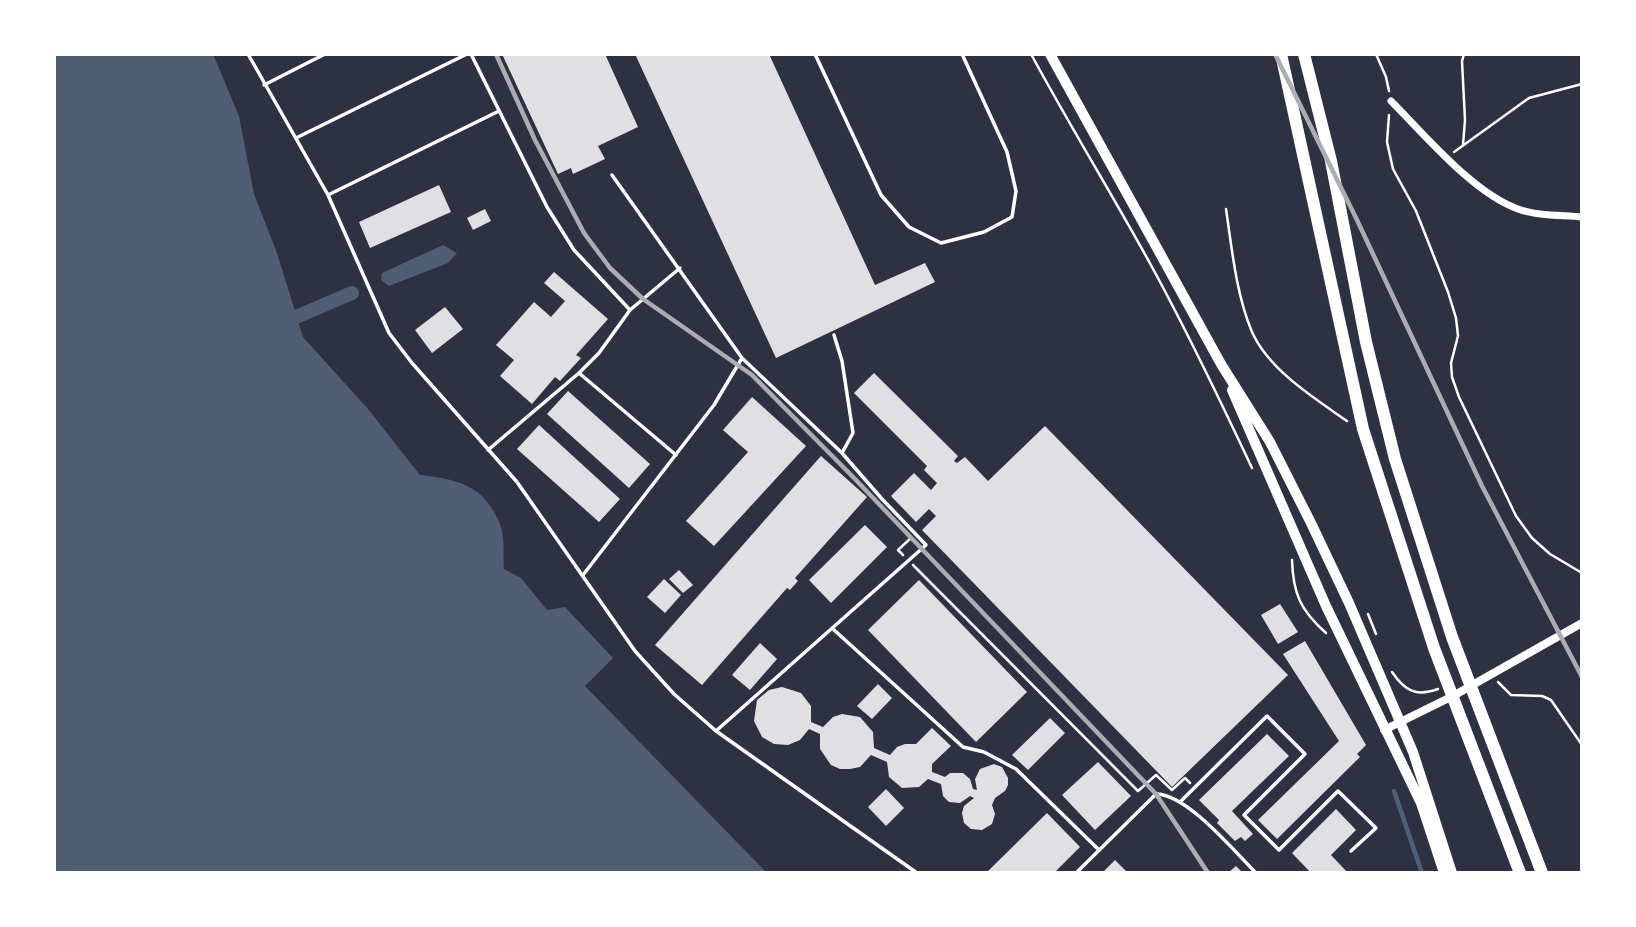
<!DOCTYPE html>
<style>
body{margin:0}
#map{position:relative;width:1636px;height:927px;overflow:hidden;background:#2d3142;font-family:"Titillium Web",sans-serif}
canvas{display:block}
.frame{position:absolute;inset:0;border:56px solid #fff;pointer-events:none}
</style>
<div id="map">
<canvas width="1636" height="927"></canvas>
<div class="frame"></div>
</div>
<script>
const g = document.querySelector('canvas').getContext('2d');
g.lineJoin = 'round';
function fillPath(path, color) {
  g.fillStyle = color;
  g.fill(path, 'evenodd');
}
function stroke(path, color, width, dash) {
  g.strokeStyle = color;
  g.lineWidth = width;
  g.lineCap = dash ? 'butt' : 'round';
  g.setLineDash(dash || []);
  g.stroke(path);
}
fillPath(new Path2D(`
 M54,54H213L239,116L254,194L277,253L303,337L368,409L420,475C458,479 485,486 500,524C505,537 503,555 504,569L521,578L547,610L565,607L613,658L585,686L767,873H54Z
 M443,245L457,253L448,263L389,286L381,280L382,273Z`), '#4f5d75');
stroke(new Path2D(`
 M1394,791L1422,873`), '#4f5d75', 4.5);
stroke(new Path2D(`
 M296,317L352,293`), '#4f5d75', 14);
fillPath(new Path2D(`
 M502,54H605L638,127L598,146L605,159L573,174L571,168L558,174Z
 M635,54H769L875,285L925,263L935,282L776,358Z
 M439,185L451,212L370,248L359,222Z
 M485,209L491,221L473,230L467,218Z
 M554,272L608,319L576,355L581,358L560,381L555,377L532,404L500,376L514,360L496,345L534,302L551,317L565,301L544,283Z
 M445,307L463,329L432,353L415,330Z
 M874,373L958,456L954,461L957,463L965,457L988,481L1045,426L1288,675L1172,787L922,530L936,516L929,509L916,522L891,496L914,473L931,490L937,483L924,470L927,466L854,393Z
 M568,391L650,464L629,488L547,414Z
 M752,397L806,446L714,546L686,521L748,452L723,430Z
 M539,425L620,499L599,522L517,449Z
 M821,456L867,497L795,578L798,581L790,590L787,588L702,685L655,645Z
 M865,525L887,547L831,603L809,580Z
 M679,570L693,585L683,593L669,579Z
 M664,579L681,595L665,613L647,597Z
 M919,580L1027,692L976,742L868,630Z
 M1280,604L1298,632L1278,644L1261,615Z
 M1305,641L1366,745L1357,754L1360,757L1277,839L1258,820L1339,741L1283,654Z
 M760,643L777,659L750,690L732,675Z
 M878,684L892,698L872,719L857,706Z
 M782,687L801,693L811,706V722L823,727L833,717L842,714L860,717L873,732L874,748L890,755L897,747L905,744H916L932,728L951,746L932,764V772L945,777L950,773H963L970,779L973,789L977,790L975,779L980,769L994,764L1002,767L1008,778V785L1005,791L995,798L992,805L995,814L992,824L982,830L971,829L964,823L962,813L964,806L974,798L970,796L960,803L949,802L943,796L941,784L928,779L919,787L902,788L889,777L887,762L871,755L860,767L850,769H840L831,765L820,749V734L809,729L800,740L788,745L774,744L762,737L754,721L757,700L769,690Z
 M1050,718L1065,733L1028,770L1012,755Z
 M1267,734L1289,756L1232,811L1253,834L1245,841L1241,837L1235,841L1217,823L1219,820L1199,800Z
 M1098,762L1131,796L1095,830L1062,795Z
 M886,789L904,808L886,826L868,807Z
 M1336,809L1356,830L1331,855L1348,873H1311L1292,853Z
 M1047,813L1080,847L1054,873H986Z
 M1115,860L1128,873H1102Z
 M1236,866L1243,873H1228Z`), '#e0e0e3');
stroke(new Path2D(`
 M1031,54C1070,126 1113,196 1152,267C1188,333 1220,400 1252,468
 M1376,54L1386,77L1389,91
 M1389,115L1387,142L1393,169L1416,211L1448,292L1456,318L1458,336L1451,363L1452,377L1459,397L1516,516L1532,538L1550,554L1582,573
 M1463,145L1465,120L1462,61L1464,54
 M1454,152L1529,98L1582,84
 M1226,209C1232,249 1236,294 1252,332C1269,370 1314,398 1347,421
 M903,555L898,550L911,538
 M1292,560C1293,594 1301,611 1326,633
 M913,565L1138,791L1156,775L1172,790L1185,778L1190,783
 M1368,614L1376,634
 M1392,672C1405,691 1416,697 1438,689
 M1498,682L1511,695L1542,696L1551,700L1582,745`), '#fff', 2.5);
stroke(new Path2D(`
 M248,54L328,195L389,333L412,363L517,482L635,651L674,694L716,731L917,873
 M471,54L547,207L574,250L630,310L680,268
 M815,54L881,195L909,227L941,243L984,232L1012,217L1016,191L1007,152L962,54
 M264,85L325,54
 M296,138L467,54
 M612,175L742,358L842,453L882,499L926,545L716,731
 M328,195L499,111
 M834,335L842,361L853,433L842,453
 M579,373L676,455
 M488,450L579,373L599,353L630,310
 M583,575L714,405L742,358
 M833,629L963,747L984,752L1016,769L1099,850
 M1181,801L1267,716L1305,754L1244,815L1279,850L1338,791L1376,828L1351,851
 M1076,873L1156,794C1187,794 1234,851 1256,873`), '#fff', 3.5);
stroke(new Path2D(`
 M1391,101C1425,135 1473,193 1518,209C1537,216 1561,215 1582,217`), '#fff', 7);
stroke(new Path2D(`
 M1384,730L1453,696L1582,623`), '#fff', 8);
stroke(new Path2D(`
 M1050,54L1221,364L1270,442L1311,523L1349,603L1413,752L1452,873
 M1232,390L1326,606L1421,803L1444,873`), '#fff', 10);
stroke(new Path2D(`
 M1281,54L1363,429L1434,648L1520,873
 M1304,54L1331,161L1366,342L1395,459L1452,637L1542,873`), '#fff', 12);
stroke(new Path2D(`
 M496,54L535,140L584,233L610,268L643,299L752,375L855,479L1156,794L1208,873
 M1275,54L1357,220L1482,486L1582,677`), '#abadb3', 4.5);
</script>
